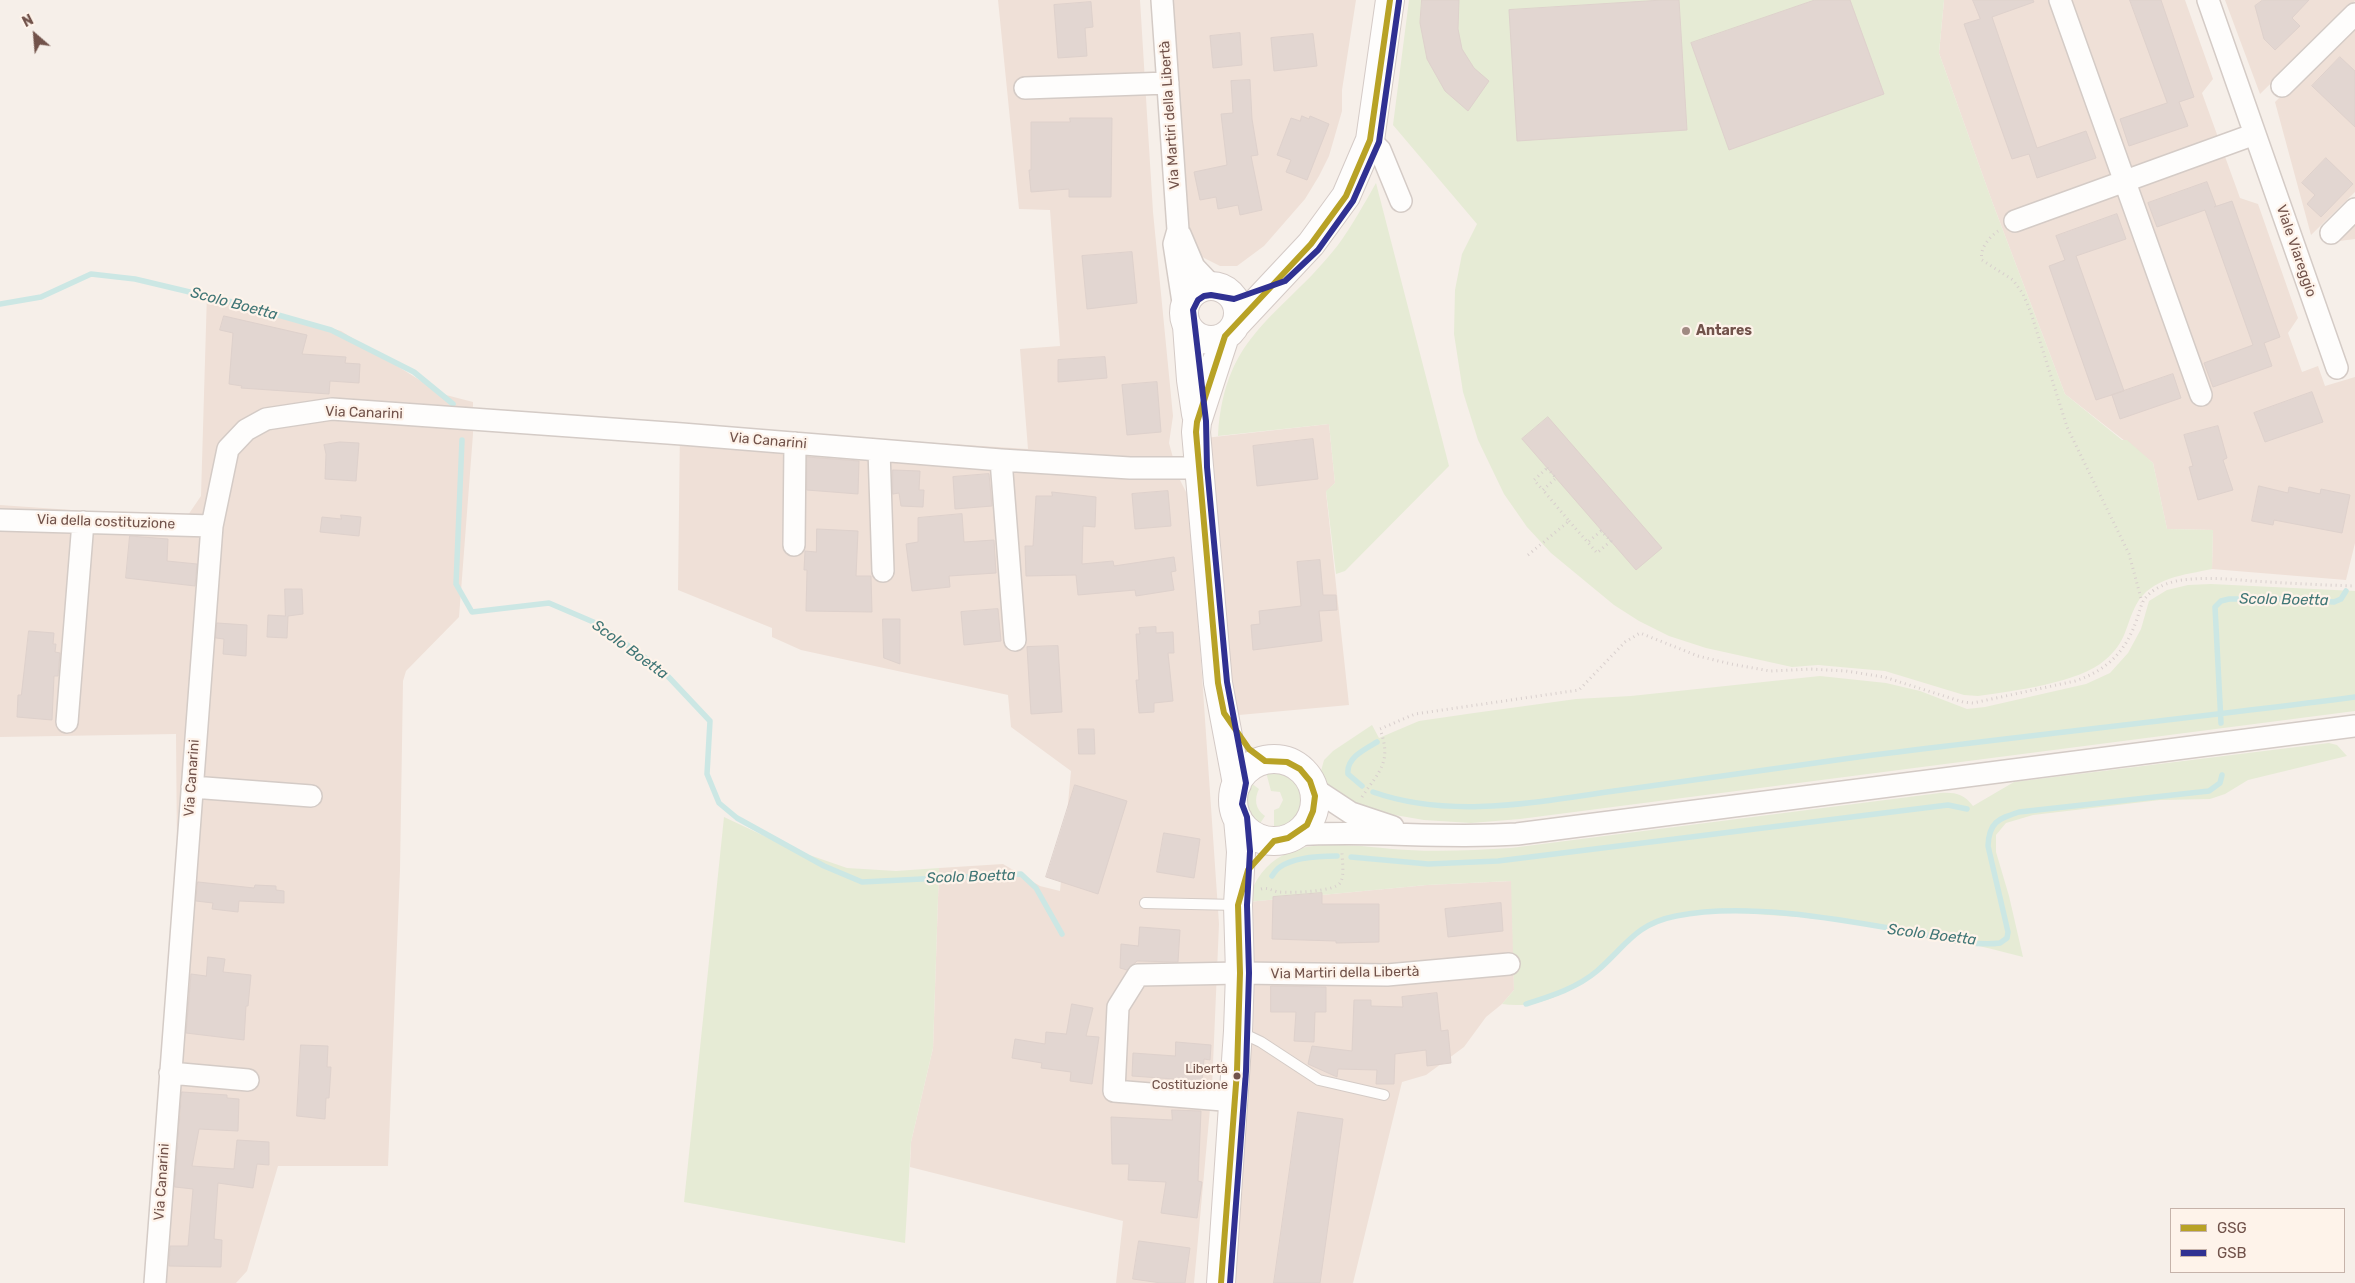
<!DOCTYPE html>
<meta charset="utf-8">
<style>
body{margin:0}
#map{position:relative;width:2355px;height:1283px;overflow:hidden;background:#f6efe9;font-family:Rubik,sans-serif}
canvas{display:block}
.legend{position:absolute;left:2170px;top:1208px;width:175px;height:65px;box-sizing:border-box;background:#fef3ea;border:1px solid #c6b3aa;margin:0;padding:6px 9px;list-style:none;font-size:15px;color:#72534b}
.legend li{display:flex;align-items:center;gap:10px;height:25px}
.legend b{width:25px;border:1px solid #c6b3aa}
.north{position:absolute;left:10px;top:10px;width:50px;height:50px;-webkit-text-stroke:4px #fef3ea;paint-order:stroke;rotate:333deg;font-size:14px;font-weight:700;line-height:20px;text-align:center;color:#72534b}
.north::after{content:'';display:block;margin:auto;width:18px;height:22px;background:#72534b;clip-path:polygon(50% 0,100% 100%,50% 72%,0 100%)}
</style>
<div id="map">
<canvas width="2355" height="1283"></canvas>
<ul class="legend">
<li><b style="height:6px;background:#b8a226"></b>GSG</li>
<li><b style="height:6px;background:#303192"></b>GSB</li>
</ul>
<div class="north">N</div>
</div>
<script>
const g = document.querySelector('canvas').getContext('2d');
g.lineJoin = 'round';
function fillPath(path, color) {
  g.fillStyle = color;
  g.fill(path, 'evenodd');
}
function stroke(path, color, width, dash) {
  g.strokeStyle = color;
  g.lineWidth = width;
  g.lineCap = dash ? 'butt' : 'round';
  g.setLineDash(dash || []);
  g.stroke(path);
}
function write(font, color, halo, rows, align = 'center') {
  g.font = font + ' Rubik,sans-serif';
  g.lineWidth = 4.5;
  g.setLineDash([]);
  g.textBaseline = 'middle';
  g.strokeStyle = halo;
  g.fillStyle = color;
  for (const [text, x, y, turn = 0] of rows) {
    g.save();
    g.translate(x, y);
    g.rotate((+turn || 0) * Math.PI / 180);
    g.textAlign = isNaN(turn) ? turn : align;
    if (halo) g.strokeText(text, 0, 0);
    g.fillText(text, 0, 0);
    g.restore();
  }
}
fillPath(new Path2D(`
 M998,0H1140L1153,212L1173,416L1169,443L1178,476L1190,500L1219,924L1212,1087L1194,1283H1116L1123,1221L910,1167L911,1142L933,1048L939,868L1003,864L1040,886L1060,891L1071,771L1011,727L1008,695L801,650L772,637V628L678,590L680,426L1028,449L1020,349L1060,346L1050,210L1019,209Z
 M1171,0H1356L1342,90V111L1329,156L1319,176L1305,199L1264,246L1237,266H1220L1204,258L1196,251L1188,239Z
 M1944,0H2185L2213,79L2202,93L2240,198L2258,204L2298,318L2288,333L2302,372L2318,366L2325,386L2355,377V543L2346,580L2212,569L2213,530L2167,529L2153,463L2065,394L1993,204L1939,53Z
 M2225,0H2355V1L2260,94Z
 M2355,24V192L2311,235L2275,102Z
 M2355,219V239L2331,242Z
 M207,293L341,331L442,394L473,402V434L459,617L406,671L403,681L400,870L388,1166H278L247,1271L236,1283H149L177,852L176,734L0,737V505L186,518L201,496Z
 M1329,424L1335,483L1326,492L1349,705L1239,715L1234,708L1205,438Z
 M1512,881L1514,990L1502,1004L1486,1017L1464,1047L1426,1075L1402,1082L1353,1283H1232L1247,902L1427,885Z`), '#efe0d7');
fillPath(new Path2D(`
 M1409,0H1944L1939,53L1993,204L2065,394L2122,440H2127L2153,463L2167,529L2213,530L2212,569C2185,575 2151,577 2136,605C2125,626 2127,642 2105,660C2079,683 2013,691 1978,696L1964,695L1885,671L1818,665L1792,667L1706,648L1669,636L1639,621L1614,605L1551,553L1527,527L1504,494L1478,440L1463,392L1454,334L1455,290L1462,254L1477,224L1393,125Z
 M1376,183L1449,466L1345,571L1336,574L1326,491L1335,483L1329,424L1218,436C1224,332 1282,317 1338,245C1352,226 1364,204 1376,183Z
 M2211,584L2355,591V711L1520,819L1471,823L1424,820L1383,813L1350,802L1325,784L1321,771L1324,760L1333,751L1372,725L1379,738L1419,721L1474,713L1576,699L1631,696L1820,676L1886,683L1920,691L1967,709L1985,707L2086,684L2110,673L2128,653L2141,629L2149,601L2167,590L2188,585Z
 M2329,743L2337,745L2347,756L2248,780L2225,794L2210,799L2160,800L2033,815L2006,823L1996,835V852L2009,896L2023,957C1940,935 1855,920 1769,915C1738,913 1702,910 1671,917C1638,924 1624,945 1601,966C1574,991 1540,1010 1502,1004L1514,990L1511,881L1427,885L1247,902C1272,825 1346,847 1408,850C1443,852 1477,850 1511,848L1940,793C1955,792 1964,794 1973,806L2014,782Z
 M1275,771C1312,778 1311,823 1274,828V810L1279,808L1283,800L1280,792L1271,791L1266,772Z
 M1251,783L1259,789C1254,799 1255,809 1265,816L1259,825C1245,813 1242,799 1251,783Z
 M724,817L792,849L847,868L896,871L939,868L933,1048L911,1142L905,1243L684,1202Z`), '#e6ebd5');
stroke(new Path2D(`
 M0,304L41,297L91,274L135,279L236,303L331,330L414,372L453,404
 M462,440L456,584L472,612L549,603L598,624L662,670L710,721L707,774L719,803L737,818L824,866L862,882L1021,874L1036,888L1062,934
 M2221,723L2215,607L2221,601L2229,599H2284L2334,602L2341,599L2346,591
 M1362,786L1348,774C1346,758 1365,749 1377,742
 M1373,792C1455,821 1545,800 1629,789C1703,779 1777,768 1851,758C2019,736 2187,719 2355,697
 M1351,857L1428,864L1498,861L1948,805L1967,809
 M1272,876C1274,873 1277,869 1280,867C1294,857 1321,856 1337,856
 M1526,1004C1551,996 1577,988 1597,971C1626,946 1635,924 1676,916C1745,902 1838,919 1906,931C1934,936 1972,947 2000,943L2007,938L2008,932L1988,846C1989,822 1998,819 2019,812L2209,791L2220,783L2222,775`), '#cce7e4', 5.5);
const building = new Path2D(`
 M1422,0H1459L1458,29L1462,49L1474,68L1489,81L1468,111L1445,91L1427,59L1420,23Z
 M1663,0H1679L1687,130L1517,141L1509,10Z
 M1815,0H1850L1884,94L1729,150L1691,43Z
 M1973,0H2033L2034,2L1992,17L2037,148L2086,131L2096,158L2037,178L2029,154L2012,159L1964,24L1980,19Z
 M2130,0H2161L2194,97L2179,102L2188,126L2129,146L2120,119L2167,103Z
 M2263,0H2309L2292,18L2300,26L2275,50L2264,39L2255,6Z
 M1091,2L1093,27L1085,28L1087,56L1058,58L1054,5Z
 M1240,33L1242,65L1213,68L1210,36Z
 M1313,34L1317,66L1274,71L1271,38Z
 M2340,57L2355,71V127L2312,86Z
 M1250,80L1252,119L1258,155L1251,156L1262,210L1240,215L1238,205L1218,209L1216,197L1200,200L1194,172L1227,165L1221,114L1233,113L1231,81Z
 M1302,116L1309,119L1310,116L1329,124L1307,180L1286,172L1291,160L1277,155L1291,118L1300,121Z
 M1070,118H1112L1111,197H1069V189L1031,192L1029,170H1031V122H1070Z
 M2326,158L2353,184L2321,217L2307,204L2315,195L2302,183Z
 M2207,182L2216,206L2214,207L2232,201L2280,337L2264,343L2272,366L2213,387L2204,363L2253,345L2205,210L2157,227L2148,203Z
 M2117,214L2126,239L2076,256L2124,391L2096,400L2049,266L2065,260L2056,236Z
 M1132,252L1137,303L1087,309L1082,256Z
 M224,316L307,335L302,354L346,357L345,363L360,364L359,383L330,381L329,394L241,388L242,386L229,384L233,333L220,330Z
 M1105,357L1107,378L1058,382V360Z
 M2173,374L2181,398L2120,419L2112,395Z
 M1157,382L1161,432L1127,435L1122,385Z
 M2312,392L2323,422L2265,442L2254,413Z
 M1548,417L1662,548L1636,570L1522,439Z
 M2218,426L2227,458L2223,460L2233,490L2198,500L2189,467L2193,466L2184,435Z
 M1313,439L1318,479L1257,486L1253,446Z
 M340,442L359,443L356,481L325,479L326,454L324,445Z
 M807,457L859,461L858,494L807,490Z
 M893,470L920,471L919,490H924L923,507L901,506L899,493L893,494Z
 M989,474L992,506L955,509L953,477Z
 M2259,486L2288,493L2289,487L2320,494L2321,489L2350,495L2342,533L2274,520L2273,525L2252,521Z
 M1168,491L1171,526L1135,529L1132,494Z
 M1052,492L1096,497L1095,527L1083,526L1082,564L1113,561L1114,566L1174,557L1176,571L1171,572L1174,590L1136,596L1135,590L1078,595L1076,575L1026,576L1025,546H1033L1036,496H1052Z
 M962,514L964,542L994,540L996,573L949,576L950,587L912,591L906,544L918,542V518Z
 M341,515L361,517L359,536L320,532L322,517L341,519Z
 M817,529L858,531L856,576H871L872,612L806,611L807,570H804L805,551L816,552Z
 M130,536L168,539L167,561L197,564L195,586L126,578Z
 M1320,560L1323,595H1336L1337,610L1319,611L1322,641L1253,650L1251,625L1260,624L1259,611L1301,606L1297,562Z
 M285,589H302L303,614L288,616L287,638L267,637L268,615L285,616Z
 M998,609L1001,641L964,645L961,612Z
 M883,619H900V664L884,658Z
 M217,623L247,625L246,656L223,654L224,639L216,638Z
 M1156,627V633L1173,632L1174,653H1168L1173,701L1154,703V712L1139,713L1136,680H1139L1136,634H1140L1139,628Z
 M29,631L54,633L53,644H56L55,652L60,653L58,676H54L52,720L17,717L18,695H21Z
 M1058,646L1062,712L1031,714L1027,647Z
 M1078,729H1094L1095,754H1079Z
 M1075,785L1127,801L1098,894L1046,877Z
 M1164,833L1200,839L1194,878L1157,872Z
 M198,882L254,888L255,885L276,886V890L284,891V903L239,901L238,912L212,909L213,903L196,901Z
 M1322,893V904H1379V942L1336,943V941L1272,939L1273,897Z
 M1501,903L1503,931L1448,937L1445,909Z
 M1140,927L1180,930L1178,962L1137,961L1127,970L1120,968L1121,944L1138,946Z
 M208,957L225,959L223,972L251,975L248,1006H246L244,1040L186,1033L191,974L206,976Z
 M1271,986L1326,987V1012H1315L1314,1042L1294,1041L1296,1012H1271Z
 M1437,993L1441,1031L1448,1030L1451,1063L1427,1066L1426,1050L1395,1054L1394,1084H1376L1377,1070L1338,1069L1337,1077L1308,1064L1312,1046L1352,1051L1354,1000H1371V1006L1403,1007L1402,997Z
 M1072,1004L1093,1008L1086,1036L1099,1037L1092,1084L1070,1081L1071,1072L1041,1068L1042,1063L1012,1058L1015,1039L1045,1044L1046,1032L1066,1034Z
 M1176,1042L1211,1045L1210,1060L1204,1059L1202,1081L1132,1076L1133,1053L1175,1056Z
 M301,1045L328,1046L327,1067H331L329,1098H326L325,1119L297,1116Z
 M182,1092L227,1095V1098L239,1099L238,1131L199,1129L192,1166L234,1169L237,1140L269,1142V1165L257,1164L253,1188L218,1183L214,1239L222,1240L221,1267L169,1266L170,1246H188L193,1189L175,1187Z
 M1172,1110L1201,1111L1198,1181L1202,1182L1197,1218L1161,1213L1166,1182L1128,1180L1129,1164H1112L1111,1117L1172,1120Z
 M1298,1112L1343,1119L1320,1283H1274Z
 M1139,1241L1190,1248L1185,1283H1161L1133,1279Z`);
fillPath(building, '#e2d6d1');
stroke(building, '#ded1cc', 1);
const lane = new Path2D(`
 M1145,903L1237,905
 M1240,1032L1261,1042L1319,1080L1384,1095`);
const street = new Path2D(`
 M1162,0L1178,230L1174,244L1184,309
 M2060,0L2201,395
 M2208,0L2337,368
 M2282,86L2355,14
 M1025,88L1168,83
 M1370,140L1380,150L1401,201
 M2015,221L2255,134
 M2331,233L2355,209
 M1180,234L1194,267L1212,286
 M879,450L883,571
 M1001,460L1015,640
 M0,520L212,526
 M794,545L795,443
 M67,722L83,522
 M192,787L311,796
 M1313,788L1351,813L1393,827
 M1295,835C1369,830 1443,839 1517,834L2355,726
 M170,1073L248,1080
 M1235,1101L1114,1091L1118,1007L1138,975L1240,973L1387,975L1509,964
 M155,1283L212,526L228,449L246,430L266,419L332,409L682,434L1001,460L1130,468H1198`);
const secondary = new Path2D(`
 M1184 313a27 27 0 1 1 54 0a27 27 0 1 1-54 0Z
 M1236,324L1311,244L1346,196L1370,140L1390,0
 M1187,326L1191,380L1196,414
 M1225,336L1197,422L1196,432L1218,683L1237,784
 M1233 800a41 41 0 1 1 82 0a41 41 0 1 1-82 0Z
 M1221,1283L1238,1031L1240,973L1238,905L1241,852L1238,819`);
stroke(lane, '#d4cbc6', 12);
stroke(street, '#d4cbc6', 24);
stroke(secondary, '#d4cac6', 30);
stroke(new Path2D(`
 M1998,231C1990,237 1979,248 1982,260L2013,280L2023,294L2031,313L2067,427L2129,554L2142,602
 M1547,468L1556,478L1543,490L1534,480Z
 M1569,521L1597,553L1611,541L1601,531L1588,542
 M1528,555L1569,521L1543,490
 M1362,797C1380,770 1392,762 1380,729L1415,714L1579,690L1625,642L1640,633L1698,656L1731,664L1770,671L1810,669L1846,671L1884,677L1963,702L1973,703L2075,681C2108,670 2126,651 2137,619C2140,610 2141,602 2148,595C2156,587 2171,581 2183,580C2206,577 2229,579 2252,581C2286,583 2321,585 2355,586
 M1261,889C1268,887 1272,891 1279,892C1290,893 1334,892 1340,883C1345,876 1342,860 1342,852`), '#d8cfcd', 3, [1, 4]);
stroke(lane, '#fefdfc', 10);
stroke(street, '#fefdfc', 21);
stroke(secondary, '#fefdfc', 28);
stroke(new Path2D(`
 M1221,1283L1237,1071L1240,973L1238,905L1248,870L1274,841L1288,838L1307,825L1313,811L1315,796L1310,781L1300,769L1287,762L1265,761L1249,749L1224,713L1218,683L1196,432L1197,422L1225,336L1311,244L1346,196L1370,140L1390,0`), '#b8a226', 6);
stroke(new Path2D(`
 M1230,1283L1246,1071L1249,973L1247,905L1250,851L1247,817L1242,804L1246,783L1227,682L1207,467L1206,421L1193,310L1198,300L1204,296L1211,295L1234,299L1285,281L1318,250L1353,201L1379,142L1399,1`), '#303192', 6);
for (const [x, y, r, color] of [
 [1686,331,5,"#a08a82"],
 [1237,1076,4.5,"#72534b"]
]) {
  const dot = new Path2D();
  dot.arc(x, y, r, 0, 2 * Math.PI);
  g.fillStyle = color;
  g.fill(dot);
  stroke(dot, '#fef3ea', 2);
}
write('13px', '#72534b', '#fef3ea', [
 ["Libertà",1228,1069],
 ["Costituzione",1228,1085]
], 'right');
write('14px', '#72534b', '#fef3ea', [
 ["Via Martiri della Libertà",1170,115,-94],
 ["Viale Viareggio",2296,251,71],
 ["Via Canarini",364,413,2],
 ["Via Canarini",768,441,5],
 ["Via della costituzione",106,522,2],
 ["Via Canarini",192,778,-86],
 ["Via Martiri della Libertà",1345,973,-1],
 ["Via Canarini",162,1182,-86]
]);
write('bold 14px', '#72534b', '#fef3ea', [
 ["Antares",1696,331]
], 'left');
write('italic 15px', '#407676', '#fef3ea', [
 ["Scolo Boetta",234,304,15],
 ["Scolo Boetta",2284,600,1],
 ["Scolo Boetta",630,650,36],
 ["Scolo Boetta",971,877,-2],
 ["Scolo Boetta",1932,935,7]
]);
</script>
